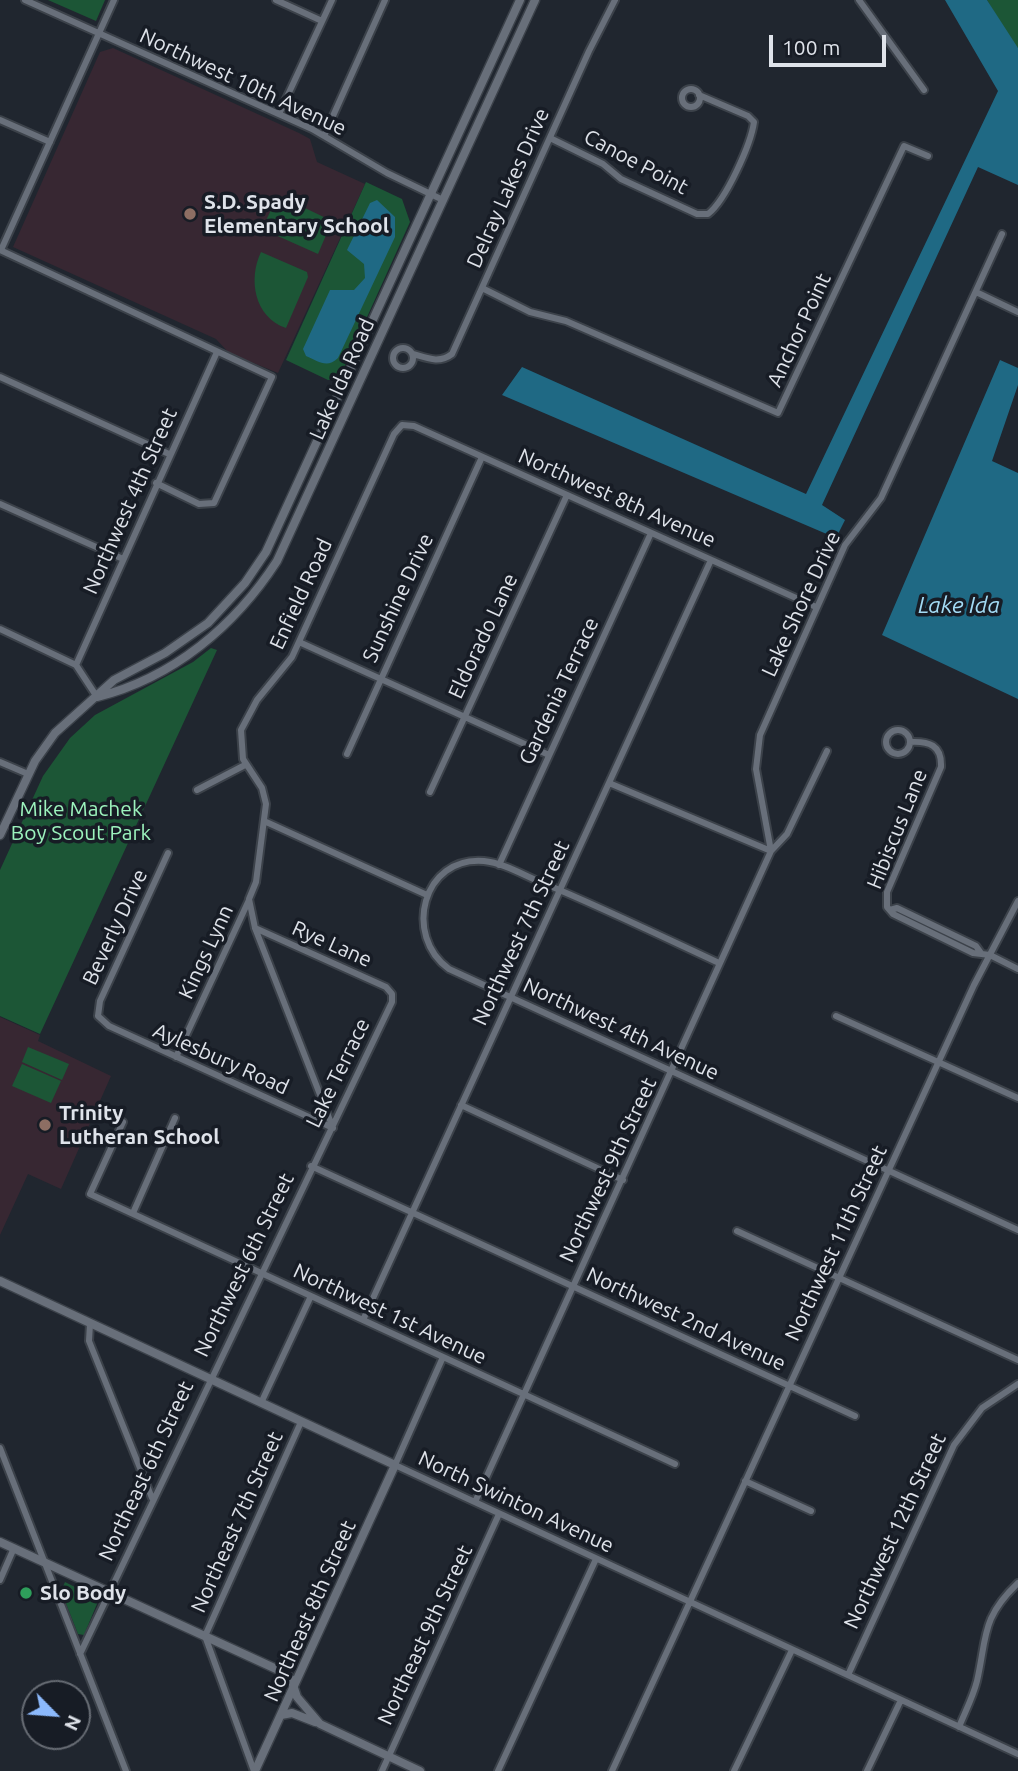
<!DOCTYPE html>
<style>
body{margin:0}
#map{position:relative;width:1018px;height:1771px;overflow:hidden;background:#20262f;font-family:Ubuntu,sans-serif}
canvas{display:block}
.north{position:absolute;left:21px;top:1680px;width:70px;height:70px;box-sizing:border-box;background:#171c25;border:2px solid #676c74;border-radius:50%;rotate:115deg;font-size:19px;font-weight:700;line-height:28px;text-align:center;color:#dfe3ea}
.north::after{content:'';display:block;margin:auto;width:24px;height:32px;background:#8cb9fc;clip-path:polygon(50% 0,100% 100%,50% 72%,0 100%)}
.scale{position:absolute;left:769px;top:35px;width:117px;height:32px;box-sizing:border-box;border:4px solid #dfe3ea;border-top:0;padding-left:9px;font-size:21px;line-height:24px;white-space:nowrap;color:#dfe3ea;-webkit-text-stroke:5px #171c25;paint-order:stroke}
</style>
<div id="map">
<canvas width="1018" height="1771"></canvas>
<div class="north">N</div>
<div class="scale">100 m</div>
</div>
<script>
const g = document.querySelector('canvas').getContext('2d');
g.lineJoin = 'round';
function fillPath(path, color) {
  g.fillStyle = color;
  g.fill(path, 'evenodd');
}
function stroke(path, color, width, dash) {
  g.strokeStyle = color;
  g.lineWidth = width;
  g.lineCap = dash ? 'butt' : 'round';
  g.setLineDash(dash || []);
  g.stroke(path);
}
function write(font, color, halo, rows, align = 'center') {
  g.font = font + ' Ubuntu,sans-serif';
  g.lineWidth = 7;
  g.setLineDash([]);
  g.textBaseline = 'middle';
  g.strokeStyle = halo;
  g.fillStyle = color;
  for (const [text, x, y, turn = 0] of rows) {
    g.save();
    g.translate(x, y);
    g.rotate((+turn || 0) * Math.PI / 180);
    g.textAlign = isNaN(turn) ? turn : align;
    if (halo) g.strokeText(text, 0, 0);
    g.fillText(text, 0, 0);
    g.restore();
  }
}
fillPath(new Path2D(`
 M113,48L299,133L310,139L317,162L365,184L278,373L229,353L216,339L13,247L100,52Z
 M0,1017L40,1035L38,1041L111,1076L61,1189L28,1174L0,1235Z`), '#372732');
fillPath(new Path2D(`
 M48,0H105L96,21Z
 M987,0H1018V48L1012,42Z
 M366,182L402,199L410,222L339,379L328,380L286,360Z
 M278,195L332,221L318,254L262,229Z
 M261,252L307,272L308,277L286,328C254,317 248,279 261,252Z
 M211,648L217,650L40,1034L0,1016V870L43,776L70,738L95,715L193,662Z
 M28,1047L69,1064L62,1080L22,1062Z
 M22,1064L61,1081L51,1103L12,1086Z
 M65,1582L99,1599L84,1635L78,1634L61,1591Z`), '#1c5636');
fillPath(new Path2D(`
 M945,0H987L1018,48V185L978,167L822,505L845,520L836,538L502,395L522,367L806,494L998,91Z
 M377,200L395,217V237L338,358C327,369 318,361 306,356L303,349L330,290H354L365,278L364,264L347,250L370,203Z
 M1000,360L1018,368V385L992,461L1018,473V699L882,635Z`), '#1f6984');
const minor = new Path2D(`
 M25,0L312,129L387,173L443,200
 M276,0L322,21
 M859,0L924,90
 M682 98a9 9 0 1 1 18 0a9 9 0 1 1-18 0Z
 M279,114L332,0
 M0,120L50,142
 M324,136L385,0
 M550,138L603,164L621,179L697,214H708C726,200 751,144 754,122L748,116L699,95
 M0,250L272,377L214,503L199,504L156,483
 M1,250L114,0
 M482,288L530,312L566,321L778,413L904,146L928,156
 M976,292L1018,312
 M393 358a10 10 0 1 1 20 0a10 10 0 1 1-20 0Z
 M413,354C427,358 439,364 452,354L589,51L615,0
 M0,377L169,454
 M0,504L123,559
 M0,629L76,665L97,697
 M299,642L549,755
 M76,665L217,352
 M886 742a12 12 0 1 1 24 0a12 12 0 1 1-24 0Z
 M910,742C929,741 942,745 941,767L887,892V907L893,914L973,953L990,955L1018,969
 M347,754L482,457
 M0,762L28,774
 M609,783L771,851
 M197,790L245,765
 M430,792L567,495
 M264,821L427,895
 M771,851L756,769L760,735L845,545L881,498L1002,234
 M168,853L100,1001L98,1016L109,1026L333,1128
 M499,865L651,533
 M890,910L897,908L976,946L981,953
 M719,963C661,936 603,908 543,883C525,876 504,863 484,861C422,856 403,936 449,969L1018,1230
 M836,1016L1018,1098
 M176,1057L249,900
 M461,1105L623,1180
 M123,1122L90,1194L675,1464
 M333,1128L255,928L249,899L256,882L266,804L262,788L243,759L241,730L257,700L292,657L394,434L402,425L414,426L816,607
 M311,1166L855,1416
 M133,1213L175,1118
 M737,1231L1018,1360
 M363,1320L711,560
 M90,1324L89,1341L152,1498
 M443,1357L395,1465L1018,1754
 M261,1403L311,1296
 M0,1448L126,1771
 M745,1481L811,1511
 M475,1502L771,851L787,834L827,751
 M0,1580L14,1548
 M80,1654L392,1002V994L386,987L255,928
 M848,1675L954,1445L982,1408L1018,1384
 M959,1727C965,1712 973,1697 977,1681C987,1637 981,1618 1018,1583
 M254,1771L205,1636L301,1422
 M382,1771L499,1514
 M498,1771L596,1559
 M612,1771L974,985L1018,901
 M734,1771L792,1650
 M867,1771L901,1700`);
const tertiary = new Path2D(`
 M97,697C173,678 235,626 277,561L535,0
 M0,835L35,761L55,733L114,680L165,653L208,623L245,583L266,552L520,0
 M0,1281L395,1465L255,1771
 M0,1542L285,1673L291,1679L297,1697L320,1724L420,1771
 M281,1715L292,1713L315,1722`);
stroke(minor, '#3c424a', 10);
stroke(tertiary, '#3c424a', 11);
stroke(minor, '#686f7a', 6);
stroke(tertiary, '#686f7a', 8);
for (const [x, y, r, color] of [
 [190,214,7,"#8d6e63"],
 [45,1125,7,"#8d6e63"],
 [26,1593,7,"#2e9e5b"]
]) {
  const dot = new Path2D();
  dot.arc(x, y, r, 0, 2 * Math.PI);
  g.fillStyle = color;
  g.fill(dot);
  stroke(dot, '#171c25', 2.5);
}
write('21px', '#dfe3ea', '#171c25', [
 ["Northwest 10th Avenue",243,82,25],
 ["Canoe Point",636,162,28],
 ["Delray Lakes Drive",508,188,-66],
 ["Anchor Point",799,330,-65],
 ["Lake Ida Road",342,379,-66],
 ["Northwest 8th Avenue",617,498,24],
 ["Northwest 4th Street",130,501,-66],
 ["Enfield Road",301,594,-65],
 ["Sunshine Drive",398,598,-65],
 ["Lake Shore Drive",801,604,-65],
 ["Eldorado Lane",483,636,-65],
 ["Gardenia Terrace",559,691,-65],
 ["Hibiscus Lane",897,829,-68],
 ["Beverly Drive",115,927,-65],
 ["Northwest 7th Street",521,933,-65],
 ["Rye Lane",332,944,24],
 ["Kings Lynn",206,952,-65],
 ["Northwest 4th Avenue",621,1029,25],
 ["Aylesbury Road",221,1059,24],
 ["Lake Terrace",338,1073,-64],
 ["Northwest 9th Street",608,1170,-65],
 ["Northwest 11th Street",836,1243,-65],
 ["Northwest 6th Street",244,1265,-64],
 ["Northwest 1st Avenue",390,1314,25],
 ["Northwest 2nd Avenue",686,1319,25],
 ["Northeast 6th Street",146,1471,-65],
 ["North Swinton Avenue",516,1502,25],
 ["Northeast 7th Street",237,1522,-66],
 ["Northwest 12th Street",895,1531,-65],
 ["Northeast 8th Street",310,1611,-66],
 ["Northeast 9th Street",425,1635,-65]
]);
write('bold 21px', '#dfe3ea', '#171c25', [
 ["S.D. Spady",204,202],
 ["Elementary School",204,226],
 ["Trinity",59,1113],
 ["Lutheran School",59,1137],
 ["Slo Body",40,1593]
], 'left');
write('21px', '#9cf3bd', '#171c25', [
 ["Mike Machek",81,809],
 ["Boy Scout Park",81,833]
]);
write('italic 23px', '#a3dbf5', '#171c25', [
 ["Lake Ida",959,605]
]);
</script>
